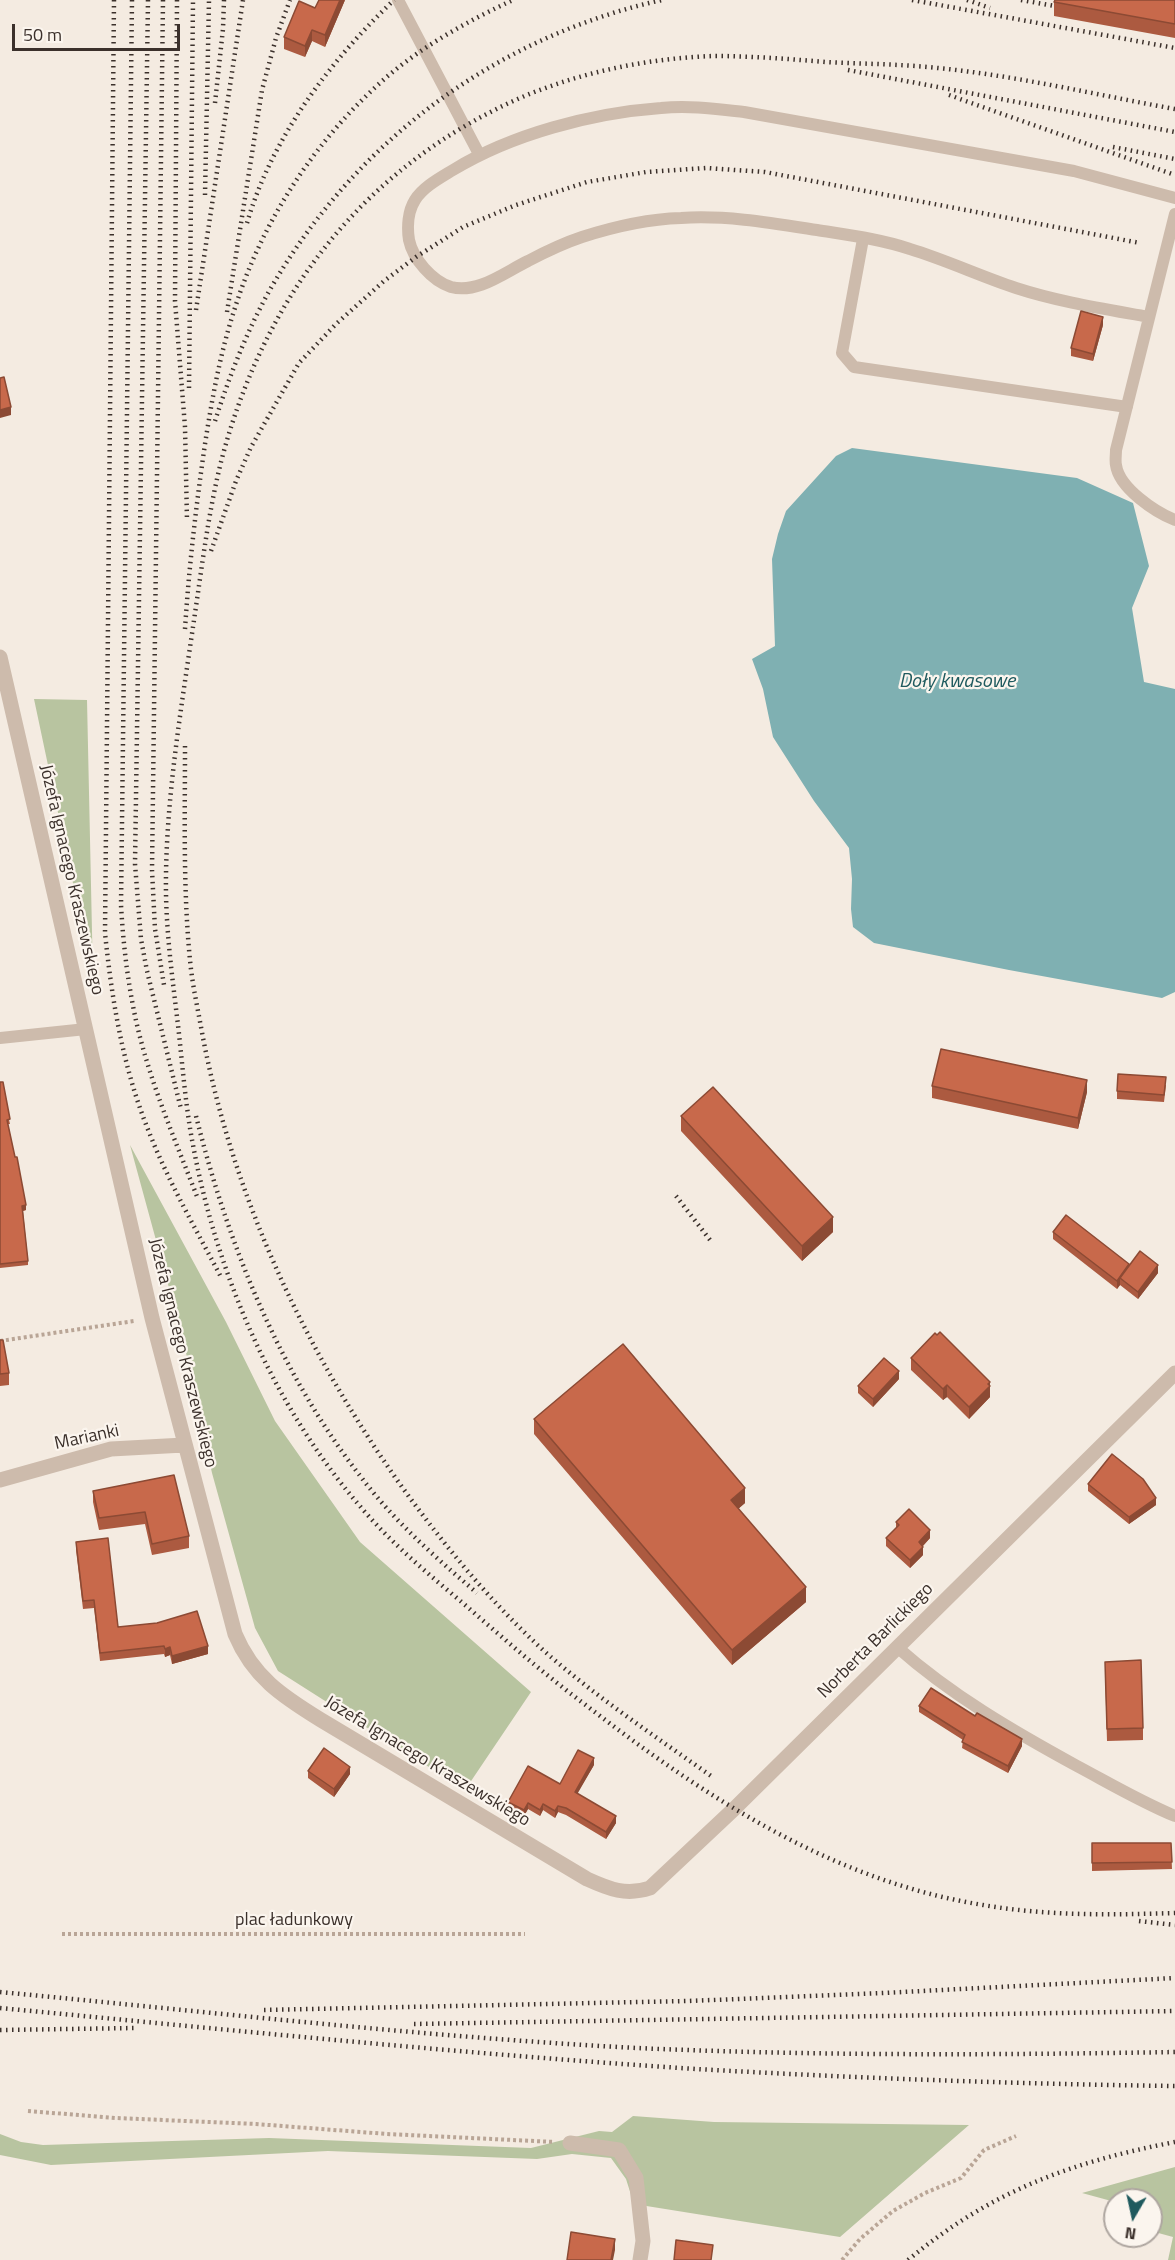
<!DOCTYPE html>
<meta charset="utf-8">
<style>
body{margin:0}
#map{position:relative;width:1175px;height:2260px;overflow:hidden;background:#f4ebe1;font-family:"Titillium Web",sans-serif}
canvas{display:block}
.north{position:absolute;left:1103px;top:2188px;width:60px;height:60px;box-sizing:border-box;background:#fbf5ee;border:2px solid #aea6a0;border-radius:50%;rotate:189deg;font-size:16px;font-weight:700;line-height:24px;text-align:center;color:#3b302b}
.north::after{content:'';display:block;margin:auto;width:21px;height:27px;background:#1f5a5e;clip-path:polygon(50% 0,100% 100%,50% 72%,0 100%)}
.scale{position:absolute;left:12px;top:24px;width:168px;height:27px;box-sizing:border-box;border:3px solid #3b302b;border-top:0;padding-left:8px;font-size:18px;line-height:21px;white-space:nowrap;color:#3b302b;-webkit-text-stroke:4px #fbf5ee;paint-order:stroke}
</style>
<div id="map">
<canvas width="1175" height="2260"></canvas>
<div class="north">N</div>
<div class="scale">50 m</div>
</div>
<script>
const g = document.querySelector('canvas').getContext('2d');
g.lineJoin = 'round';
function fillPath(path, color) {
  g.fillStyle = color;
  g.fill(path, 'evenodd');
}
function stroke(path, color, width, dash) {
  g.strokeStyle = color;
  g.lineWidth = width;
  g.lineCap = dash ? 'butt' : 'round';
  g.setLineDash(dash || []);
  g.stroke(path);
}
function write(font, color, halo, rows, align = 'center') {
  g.font = font + ' "Titillium Web",sans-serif';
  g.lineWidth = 4.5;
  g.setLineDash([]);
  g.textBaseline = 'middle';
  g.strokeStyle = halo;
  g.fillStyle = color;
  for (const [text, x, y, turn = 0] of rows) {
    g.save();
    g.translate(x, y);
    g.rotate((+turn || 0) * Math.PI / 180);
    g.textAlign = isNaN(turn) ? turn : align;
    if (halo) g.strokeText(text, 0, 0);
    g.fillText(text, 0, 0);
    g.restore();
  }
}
fillPath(new Path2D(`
 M34,699L87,700L93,978Z
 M130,1145L226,1322L275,1421L360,1542L531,1692L465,1790L278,1671L255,1628L212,1473L183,1339Z
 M633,2116L714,2122L969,2125L840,2237L634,2204L626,2179L611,2158L572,2154L537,2159L328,2151L51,2165L0,2155V2134L21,2142L43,2145L269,2138L531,2148L599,2131L612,2132Z
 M1175,2167V2260H1168L1173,2237L1151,2231V2200H1115V2202L1082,2193Z`), '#b8c4a0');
fillPath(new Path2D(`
 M852,448L1077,478L1133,503L1149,566L1132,608L1144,682L1175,689V992L1162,998L1009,970L874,943L853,927L851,909L852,879L849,848L814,801L773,737L763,689L752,659L775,646L772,559L778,534L786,511L836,456Z`), '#7fb0b2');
stroke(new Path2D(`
 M0,1341L134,1321
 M62,1934H525
 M28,2111L116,2118L256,2124L387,2134L555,2142
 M842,2260L860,2239L893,2211L925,2193L961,2178L984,2150L1016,2136`), '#b9a596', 4, [3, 3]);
stroke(new Path2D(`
 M398,0L479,154
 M1175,214L1116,450C1116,455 1115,461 1116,465C1119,488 1155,512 1175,520
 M863,239L842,353L854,367L1127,407
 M1149,317C1105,309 1059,302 1016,288C980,276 946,260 910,249C880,239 848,235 817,230C772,223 726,215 681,218C648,219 613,227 582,237C564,243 545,252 528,261C505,272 478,294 451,287C432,281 413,259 409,240C407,227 408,211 415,200C423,187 440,178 453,170C512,134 592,113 661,108C689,105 717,109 744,112L1074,171L1175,198
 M0,1038L86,1029
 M897,1647C951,1695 1013,1731 1077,1766C1109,1783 1141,1802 1175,1816`), '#cdbbac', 12);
stroke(new Path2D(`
 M0,657L152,1318L235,1634C253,1677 282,1696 321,1720L587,1879C609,1889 626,1896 650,1888L734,1809L1175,1373
 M0,1480L111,1449L184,1445
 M570,2143L619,2150L636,2178L643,2241L640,2260`), '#cdbbac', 15);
stroke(new Path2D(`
 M114,0L105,933C112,1001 123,1068 149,1132C169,1183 197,1231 222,1279
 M132,0L121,905C123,941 127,976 134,1011C147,1076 174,1137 198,1199
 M148,0L135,864L141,939L147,971L181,1109
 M163,0L152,870L155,929L164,985
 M177,0L175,301L185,427L187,521
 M912,0L1175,48
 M967,0L990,8
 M1021,0L1071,9
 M848,70L1175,132
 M949,95L1175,175
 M215,103L223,29L224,0
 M1175,109C1097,95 1018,76 938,68C901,64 864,64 826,62C789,59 752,56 714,56C651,58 586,71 527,95C366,163 264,295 221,462C208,514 202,567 194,620C182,703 167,792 166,875C165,929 173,981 179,1034C183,1071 186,1109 193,1145C217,1274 273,1405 359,1505C390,1542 427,1573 464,1604C504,1639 544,1674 587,1706C705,1797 833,1881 983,1905C1047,1916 1111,1915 1175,1913
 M1113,147L1175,159
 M205,195L209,0
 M247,223C272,137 330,61 394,0
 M196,310L243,0
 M227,312L262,90L276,38L290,0
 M189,388L193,0
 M215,421C232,368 253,315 283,268C369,131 504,35 662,0
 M211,551L236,481L251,447L299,363L336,324L384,281L416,257L463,227L516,205L587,182L646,172L706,168L765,172L1140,243
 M185,629C189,567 196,506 205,444C212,399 220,354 234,311C262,220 317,137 389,75C426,44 470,20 513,0
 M185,746C185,817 183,889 190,960C192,982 197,1005 201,1027C232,1198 308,1358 410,1498C450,1552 493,1604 543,1650C596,1697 656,1737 714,1778
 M196,1116C228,1244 279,1372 361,1477C394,1521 435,1557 477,1593
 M676,1196L710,1240
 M1139,1921L1175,1925
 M0,1992C212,2012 424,2037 637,2048C816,2056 996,2055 1175,2052
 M0,2008C232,2030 463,2054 696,2069C855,2078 1015,2084 1175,2086
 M264,2010L688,2001L883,1993L1175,1978
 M414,2024L1175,2011
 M0,2030L135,2028
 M908,2260C991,2191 1071,2162 1175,2142`), '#3b302b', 4.5, [1.5, 4.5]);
fillPath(new Path2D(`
 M345,0L325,47L312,41L305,57L284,49V37Z
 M1175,0V38L1054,16V2Z
 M1103,325L1093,361L1071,356V348Z
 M0,1082L10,1124H8L26,1210L23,1211L28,1261V1265L0,1268Z
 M1166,1085L1164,1102L1117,1099V1091Z
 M932,1086L1087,1092L1078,1129L932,1098Z
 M681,1116L833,1232L802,1261L681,1131Z
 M1053,1232L1129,1265L1158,1273L1138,1299L1120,1285L1117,1289L1053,1239Z
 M0,1340L9,1373V1385L0,1386Z
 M911,1358L990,1385V1397L969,1419L947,1397L943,1400L911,1370Z
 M899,1379L873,1407L858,1393V1386Z
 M534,1419L745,1503L738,1509L806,1602L732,1665L534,1434Z
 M174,1475L189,1536V1548L152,1555L145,1524L99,1530L93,1502V1491Z
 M1088,1484L1156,1505L1129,1524L1088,1491Z
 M896,1522L930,1538L923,1546V1555L910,1568L886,1546V1538L896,1529Z
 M76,1542L118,1627L208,1654L172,1664L170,1655L165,1657L164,1654L100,1661L94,1608L83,1609L76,1550Z
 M1105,1673L1143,1728V1740L1107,1741Z
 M919,1706L975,1716L1022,1746L1008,1773L962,1748L963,1740L919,1712Z
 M594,1765L577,1793L616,1823L606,1839L566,1815L558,1812L555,1818L543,1810L540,1816L528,1809L524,1816L508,1808V1802L560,1784Z
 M308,1771L350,1774L334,1797L308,1778Z
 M1092,1843H1171L1172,1869L1092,1871Z`), '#ac5a40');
fillPath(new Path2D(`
 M340,0H345L325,47V35Z
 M312,30V41L305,57V46Z
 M1103,317V325L1093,361V354Z
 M11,407V415L0,418V410Z
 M1087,1080V1092L1078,1129V1118Z
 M26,1205V1210L22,1211V1206Z
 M833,1217V1232L802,1261V1246Z
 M1129,1264V1271L1120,1278V1285L1117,1289V1281Z
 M1158,1265V1273L1138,1299V1292Z
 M899,1371V1379L873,1407V1399Z
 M990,1382V1397L969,1419V1407Z
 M947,1385V1397L943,1400V1389Z
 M745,1488V1503L731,1515V1500Z
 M1156,1498V1505L1129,1524V1517Z
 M930,1530V1538L919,1550V1542Z
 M923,1547V1555L910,1568V1560Z
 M806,1587V1602L732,1665V1650Z
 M208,1646V1654L172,1664V1656Z
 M170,1647V1655L165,1657V1649Z
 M1022,1739V1746L1008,1773V1766Z
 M594,1758V1765L575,1798V1792Z
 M350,1767V1774L334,1797V1789Z
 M528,1803V1809L524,1816V1810Z
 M543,1804V1810L540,1816V1810Z
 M558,1806V1812L555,1818V1811Z
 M616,1816V1823L606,1839V1832Z
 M615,2239V2250L613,2260H611Z`), '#8c4a34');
const building = new Path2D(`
 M319,0H340L325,35L312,30L305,46L284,37L299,1L315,8Z
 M1055,0H1175V24L1054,2Z
 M1081,311L1103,317L1093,354L1071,348Z
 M4,377L11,407L0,410V378Z
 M941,1049L1087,1080L1078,1118L932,1086Z
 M1118,1074L1166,1077L1164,1095L1117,1091Z
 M0,1082H3L10,1119L7,1120L15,1157H17L26,1205L22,1206L28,1261L0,1264Z
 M713,1087L833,1217L802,1246L681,1116Z
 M1066,1215L1129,1264L1117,1281L1053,1232Z
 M1140,1251L1158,1265L1138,1292L1120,1278Z
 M940,1332L990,1382L988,1384L990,1386L969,1407L947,1385L943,1389L911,1358L935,1333L937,1335Z
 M0,1340H3L9,1373L0,1374Z
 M623,1344L745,1488L731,1500L806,1587L732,1650L534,1419Z
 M884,1358L899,1371L873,1399L858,1386Z
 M1112,1454L1143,1479L1156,1498L1129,1517L1088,1484Z
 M174,1475L189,1536L152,1544L145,1512L99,1518L93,1491Z
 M909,1509L930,1530L919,1542L923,1547L910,1560L886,1538L899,1525L896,1522Z
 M108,1538L118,1627L157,1623L197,1611L208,1646L172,1656L170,1647L165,1649L164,1646L100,1653L94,1600L83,1601L76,1542Z
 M1141,1660L1143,1728L1107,1729L1105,1662Z
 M931,1688L975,1716L977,1713L1022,1739L1008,1766L962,1742L965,1735L919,1706Z
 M324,1748L350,1767L334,1789L308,1771Z
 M578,1750L594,1758L575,1792L616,1816L606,1832L566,1808L558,1806L555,1811L543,1804L540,1810L528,1803L524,1810L508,1802L528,1766L560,1784Z
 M1092,1843H1171L1172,1862L1092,1863Z
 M571,2232L615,2239L611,2260H567Z
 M676,2240L713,2245L711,2260H674Z`);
fillPath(building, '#c8694b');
stroke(building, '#8c4a34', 1.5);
write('18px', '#3b302b', '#fbf5ee', [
 ["Józefa Ignacego Kraszewskiego",71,880,77],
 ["Józefa Ignacego Kraszewskiego",182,1353,76],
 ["Marianki",87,1438,-12],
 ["Norberta Barlickiego",876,1641,-45],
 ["Józefa Ignacego Kraszewskiego",427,1762,31],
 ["plac ładunkowy",294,1921]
]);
write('italic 20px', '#1f5a5e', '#fbf5ee', [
 ["Doły kwasowe",957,682]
]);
</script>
